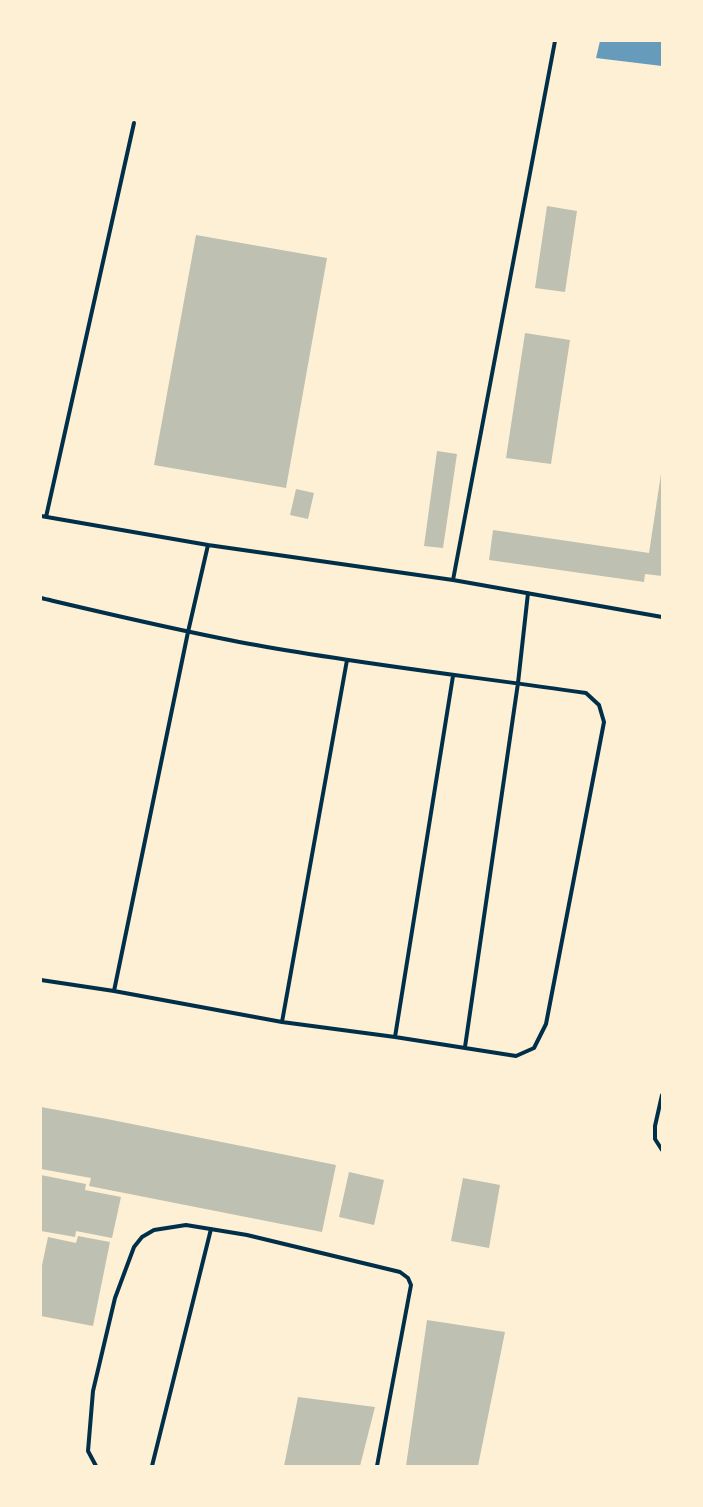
<!DOCTYPE html>
<style>
body{margin:0}
#map{position:relative;width:703px;height:1507px;overflow:hidden;background:#fdf0d5;font-family:"Titillium Web",sans-serif}
canvas{display:block}
.frame{position:absolute;inset:0;border:42px solid #fdf0d5;pointer-events:none}
</style>
<div id="map">
<canvas width="703" height="1507"></canvas>
<div class="frame"></div>
</div>
<script>
const g = document.querySelector('canvas').getContext('2d');
g.lineJoin = 'round';
function fillPath(path, color) {
  g.fillStyle = color;
  g.fill(path, 'evenodd');
}
function stroke(path, color, width, dash) {
  g.strokeStyle = color;
  g.lineWidth = width;
  g.lineCap = dash ? 'butt' : 'round';
  g.setLineDash(dash || []);
  g.stroke(path);
}
fillPath(new Path2D(`
 M600,41H662V66L596,58Z`), '#669bbc');
fillPath(new Path2D(`
 M547,206L577,211L565,292L535,288Z
 M196,235L327,258L286,488L154,465Z
 M525,333L570,340L551,464L506,458Z
 M437,451L457,454L443,548L424,546Z
 M661,474L662,576L645,574L644,582L489,560L493,530L649,553Z
 M296,489L314,493L308,519L290,515Z
 M41,1107L107,1119L336,1165L322,1232L89,1186L91,1178L41,1169Z
 M349,1172L384,1180L374,1225L339,1217Z
 M41,1175L86,1184L85,1190L121,1197L112,1238L76,1231L75,1237L41,1231Z
 M463,1178L500,1185L489,1248L451,1241Z
 M78,1236L110,1242L93,1326L41,1316V1270L48,1237L76,1243Z
 M427,1320L505,1332L478,1466H406Z
 M298,1397L375,1407L360,1466H284Z`), '#bec0b2');
stroke(new Path2D(`
 M41,516L208,545L453,580L662,617
 M46,517L134,123
 M453,580L555,41
 M41,598C113,615 184,632 256,645C366,665 476,677 586,693L599,705L604,722L546,1024L534,1048L516,1056L395,1037L282,1022L114,991L188,632L208,545
 M41,980L114,991
 M282,1022L347,660
 M395,1037L453,676
 M465,1047L518,683L528,593
 M662,1095L655,1126V1139L662,1150
 M96,1466L88,1451L93,1391L115,1298L134,1247L142,1237L154,1230L186,1225L247,1235L400,1272L408,1278L411,1285L377,1466
 M152,1466L211,1229`), '#003049', 4);
</script>
